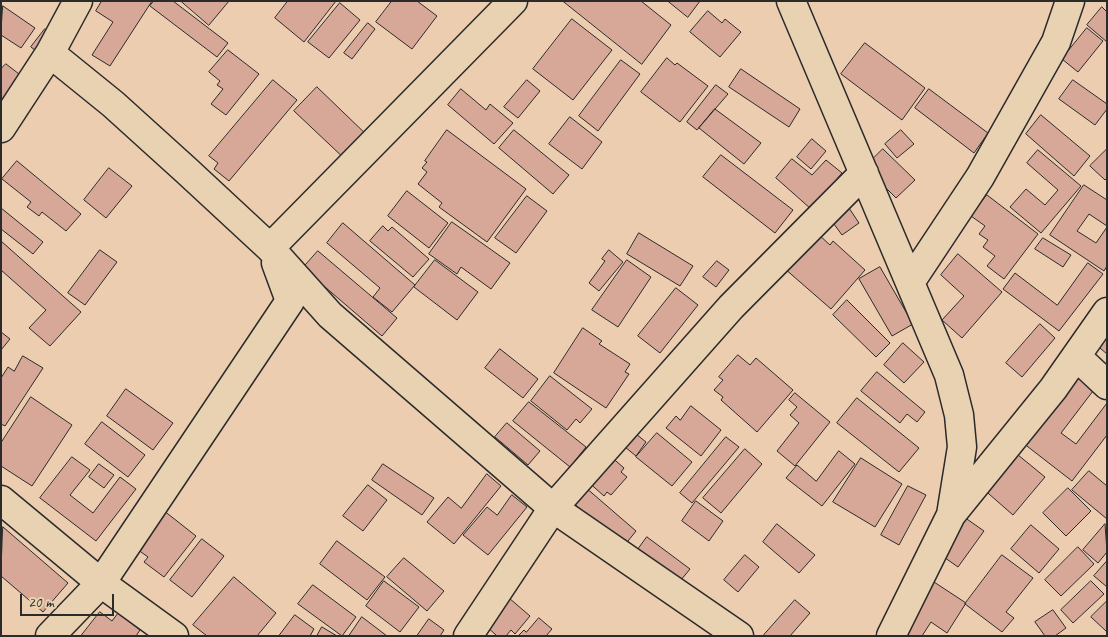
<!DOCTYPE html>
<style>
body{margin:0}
#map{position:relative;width:1108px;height:637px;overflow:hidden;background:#edcdb0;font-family:Caveat,sans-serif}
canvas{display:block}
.frame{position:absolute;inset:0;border:2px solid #2b2b2b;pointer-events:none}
.scale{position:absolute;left:20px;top:594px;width:94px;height:22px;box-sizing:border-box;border:2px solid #2b2b2b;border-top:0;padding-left:6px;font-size:15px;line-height:18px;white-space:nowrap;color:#2b2b2b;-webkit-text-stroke:4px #e8d2b1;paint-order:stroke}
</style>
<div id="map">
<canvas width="1108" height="637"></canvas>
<div class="frame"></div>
<div class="scale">20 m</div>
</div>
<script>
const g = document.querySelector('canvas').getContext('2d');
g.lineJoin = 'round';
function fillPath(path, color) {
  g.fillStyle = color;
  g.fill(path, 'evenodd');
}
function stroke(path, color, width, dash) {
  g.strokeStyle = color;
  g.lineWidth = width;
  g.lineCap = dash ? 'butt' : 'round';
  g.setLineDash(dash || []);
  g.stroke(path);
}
const building = new Path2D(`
 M102,1H152L110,66L92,55L113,22L96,11Z
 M154,1H173L228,43L217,57L150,6Z
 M181,1H229L209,25Z
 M288,1H336L304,42L275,18Z
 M392,1H417L437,16L412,49L376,22Z
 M563,1H641L671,25L642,64Z
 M668,1H700L688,17Z
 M340,3L360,20L329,58L308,42Z
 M3,6L35,28L21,48L1,35Z
 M1102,7L1107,12V42L1087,25Z
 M708,11L722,23L725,19L741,32L720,57L690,32Z
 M572,19L612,50L573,100L533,69Z
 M368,23L375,29L352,59L344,53Z
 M1087,28L1103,41L1078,72L1062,59Z
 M45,29L55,36L40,54L31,47Z
 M865,43L925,88L902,120L841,74Z
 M228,50L259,74L226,115L211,104L223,89L217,85L220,81L209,72Z
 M667,58L675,65L677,63L708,86L680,122L641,92Z
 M621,60L640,74L598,131L579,116Z
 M6,64L23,77L1,106V69Z
 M741,69L800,109L789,127L729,87Z
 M273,80L297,100L229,181L214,169L218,163L209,156Z
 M527,80L540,91L518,118L504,107Z
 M1073,80L1107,104V109L1095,125L1059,99Z
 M716,85L728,94L697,130L687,122Z
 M317,87L370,138L347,161L294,111Z
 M461,89L486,110L490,104L513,123L494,144L448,105Z
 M929,89L988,133L974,153L915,108Z
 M715,109L761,143L744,164L699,128Z
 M1041,115L1090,156L1074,176L1026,134Z
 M570,117L602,142L582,169L549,144Z
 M447,130L526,189L487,242L439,207L442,203L418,184L427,172L422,168L427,162L425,161Z
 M514,130L569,175L553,194L499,148Z
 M901,130L914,144L897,158L885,144Z
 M812,139L826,151L811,169L797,157Z
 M883,149L915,180L896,198L865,167Z
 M1107,149V178L1105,180L1090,166Z
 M1038,150L1081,186L1041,233L1010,207L1026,189L1045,205L1058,190L1027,163Z
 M721,155L793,210L775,233L703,177Z
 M792,159L812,175L826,160L842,173L811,209L776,178Z
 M17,161L81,214L66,231L42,212L39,216L27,207L31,202L2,179Z
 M109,168L132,186L106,218L84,200Z
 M1084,185L1107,200V226L1089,214L1077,231L1096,243L1107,227V266L1104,271L1050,235Z
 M407,191L448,223L429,248L388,216Z
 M987,195L1038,234L1004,279L987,266L995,256L983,247L988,240L979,234L985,226L971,216Z
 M527,196L547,211L516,253L495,238Z
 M1,208L43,242L33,254L1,229Z
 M849,208L859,223L842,235L831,220Z
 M452,222L510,263L491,289L461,267L457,274L429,254Z
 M343,223L415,285L392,312L373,297L380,288L327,243Z
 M383,226L388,231L392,227L429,259L413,277L370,241Z
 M639,233L693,266L680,286L627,254Z
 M818,234L830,245L833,241L865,270L831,309L784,268Z
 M1043,238L1071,255L1063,267L1035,249Z
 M1,241L81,312L50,346L29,328L46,310L1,270Z
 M100,250L117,262L85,305L68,293Z
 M609,250L623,262L599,291L589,283L605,261L602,259Z
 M318,251L397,318L382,336L303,268Z
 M958,254L1002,292L962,338L942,320L964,296L941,275Z
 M435,260L478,292L457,320L414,287Z
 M627,260L651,277L618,327L592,310Z
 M717,261L729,270L716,287L703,277Z
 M1088,263L1103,274L1059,331L1003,289L1015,273L1057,305Z
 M880,267L913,324L892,336L859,279Z
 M676,288L698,305L660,353L638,336Z
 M847,300L890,343L876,357L833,315Z
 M1040,324L1055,338L1022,377L1006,363Z
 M583,328L602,341L599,344L630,364L625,372L629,374L606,408L554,373Z
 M1107,328V354L1094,343Z
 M1,332L10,339L1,350Z
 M903,343L924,362L904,383L884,365Z
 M500,349L538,379L523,398L485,368Z
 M738,355L750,365L756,358L793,390L757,432L721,400L723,397L714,390L723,380L719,377Z
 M23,356L43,368L5,426L1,424V378L8,367L14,371Z
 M877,372L925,412L917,422L907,414L900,423L861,391Z
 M1077,372L1096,387L1061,433L1076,444L1107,403V435L1072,481L1023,443Z
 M550,376L592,409L580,423L576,419L567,430L531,401Z
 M126,389L173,423L153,450L107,416Z
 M795,393L830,422L795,466L777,451L799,423L790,415L797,407L789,400Z
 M31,397L72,425L32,486L1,466V443Z
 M857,398L919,448L899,472L837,423Z
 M529,402L586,447L570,467L513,421Z
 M691,406L721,430L701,456L666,428L676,416L680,420Z
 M102,422L145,455L128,477L85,444Z
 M507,423L540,451L528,465L495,437Z
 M657,433L692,462L672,486L636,457Z
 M636,434L646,442L636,456L625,447Z
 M726,437L739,447L692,503L680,493Z
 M745,449L762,464L721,513L703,498Z
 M1012,450L1045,477L1013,515L981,487Z
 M839,451L855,464L822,506L786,478L797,465L816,481Z
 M609,455L624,468L621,472L627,477L611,495L607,492L604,496L586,480Z
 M72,457L90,470L70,495L93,513L120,477L136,489L96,541L40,498Z
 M861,458L902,484L875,527L833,502Z
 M99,464L114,475L104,488L89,477Z
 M383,464L434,498L422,515L372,480Z
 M1089,471L1107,486V519L1072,490Z
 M487,474L501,486L454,544L427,522L448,497L461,508Z
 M368,485L387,500L363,531L343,516Z
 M908,486L926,495L899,545L881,535Z
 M585,487L636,531L624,546L572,502Z
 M1068,488L1091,511L1066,536L1043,513Z
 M512,495L527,507L488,555L463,535L487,507L497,515Z
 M696,501L723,521L709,541L682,521Z
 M163,510L196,536L164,577L144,562L148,557L134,547Z
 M964,517L984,531L958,567L938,553Z
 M777,524L815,555L799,573L763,542Z
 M1105,524L1107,552L1098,563L1083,550Z
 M1031,525L1059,549L1039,573L1011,549Z
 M3,527L68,583L43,612L1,576Z
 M647,537L690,569L676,586L634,555Z
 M202,539L224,556L192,597L170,580Z
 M337,541L385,577L367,600L320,564Z
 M1078,547L1094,564L1061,596L1045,580Z
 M745,555L759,567L738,592L724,580Z
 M1002,555L1033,578L1006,612L1014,618L1002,632L965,604Z
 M404,558L444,591L427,611L387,577Z
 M1107,561V587L1094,576Z
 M234,577L276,613L257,636H207L193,625Z
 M384,581L419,607L400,632L366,606Z
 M1091,581L1104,594L1073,623L1061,610Z
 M934,582L966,603L947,633L931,622L922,636H899Z
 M313,585L356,617L342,636L298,604Z
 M509,598L530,616L515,634L511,630L506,636H497L485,625Z
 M795,600L810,613L790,636H763Z
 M1107,601V632L1091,617Z
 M1053,610L1066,628L1055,636H1045L1035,622Z
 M100,612L112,621L118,613L140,630L136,636H81Z
 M295,615L314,629L310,636H279Z
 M362,617L387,636H349Z
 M539,618L552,629L546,636H518L524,630L526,632Z
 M429,619L444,630L440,636H417Z
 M322,627L337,636H317Z`);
fillPath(building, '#d7a897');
stroke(building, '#2b2b2b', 1);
const street = new Path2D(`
 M791,1L949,375L959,415L962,447L951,515
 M50,53L113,104L187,171L270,248L330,315L553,508L739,636
 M1,128L50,53L78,1
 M270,248L513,1
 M911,281L980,177L1056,42L1070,1
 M1077,357L1107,385
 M1,500L101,583L174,636
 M50,636L101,583L290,301L276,263
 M468,636L553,508L731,307L864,173
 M891,636L951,515L1053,389L1107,312`);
stroke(street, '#2b2b2b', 31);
stroke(street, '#e8d2b1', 28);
</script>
